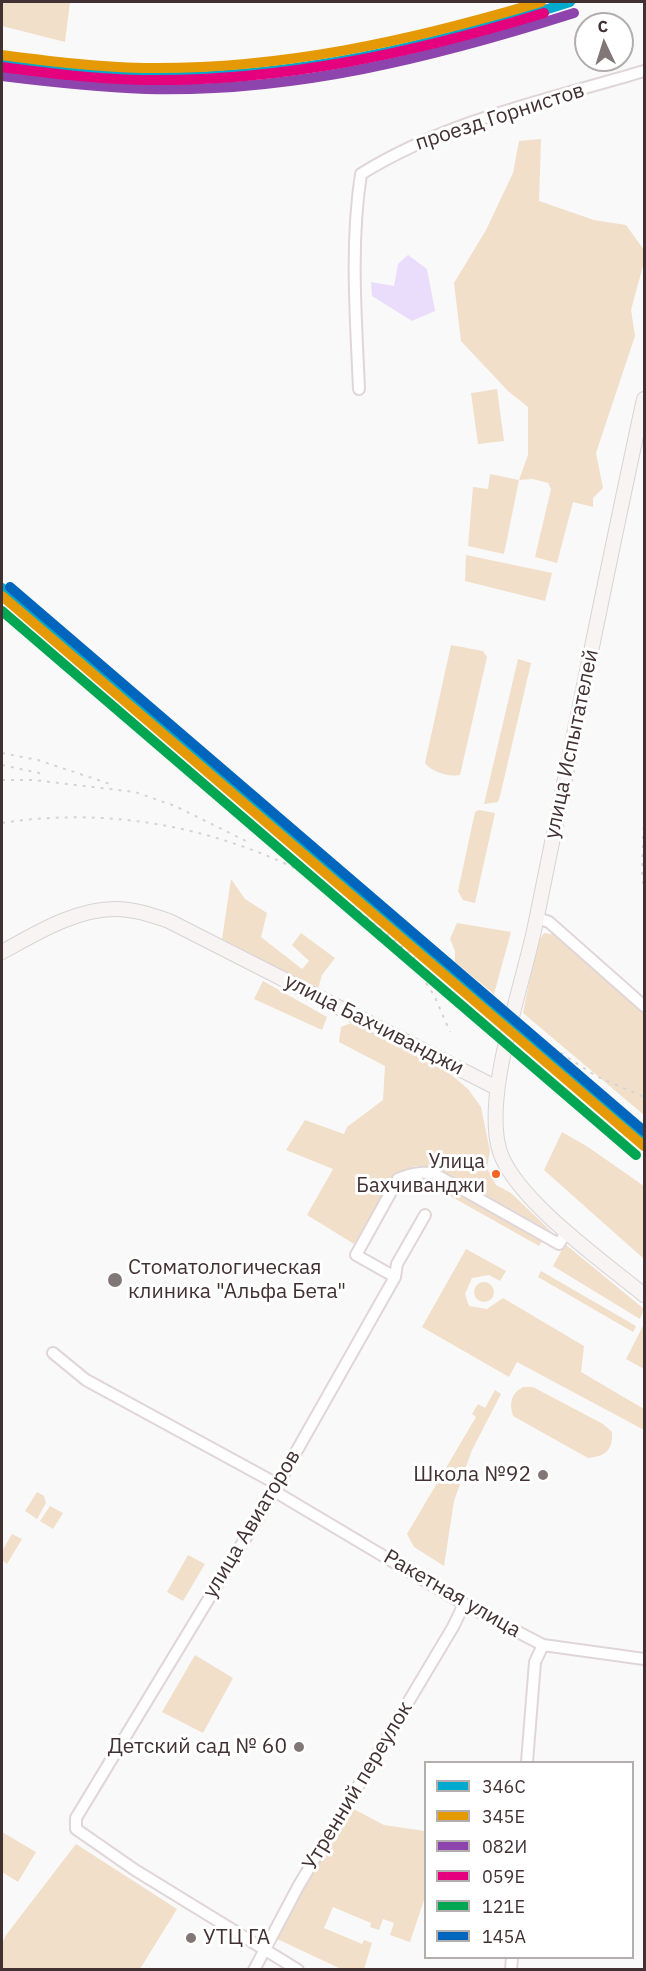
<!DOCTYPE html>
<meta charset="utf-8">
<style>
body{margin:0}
#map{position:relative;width:646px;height:1971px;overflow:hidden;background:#f9f9f9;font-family:"IBM Plex Sans",sans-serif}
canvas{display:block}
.frame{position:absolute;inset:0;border:3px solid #423133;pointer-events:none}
.legend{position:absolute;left:424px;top:1761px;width:210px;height:198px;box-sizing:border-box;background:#fff;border:2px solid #b3adad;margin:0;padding:8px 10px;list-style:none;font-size:18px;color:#423133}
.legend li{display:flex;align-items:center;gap:12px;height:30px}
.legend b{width:30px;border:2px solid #b3adad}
.north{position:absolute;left:574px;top:12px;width:60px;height:60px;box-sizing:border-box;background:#fff;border:2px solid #b3adad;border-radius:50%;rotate:356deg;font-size:16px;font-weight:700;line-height:24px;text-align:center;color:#423133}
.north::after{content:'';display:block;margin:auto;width:21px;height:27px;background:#827778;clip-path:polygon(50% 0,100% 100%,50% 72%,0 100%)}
</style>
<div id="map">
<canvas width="646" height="1971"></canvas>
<div class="frame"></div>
<ul class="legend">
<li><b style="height:8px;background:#00a9ce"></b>346С</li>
<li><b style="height:8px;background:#e59a05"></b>345Е</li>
<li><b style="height:8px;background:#8e44ad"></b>082И</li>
<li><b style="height:8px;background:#e5007d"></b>059Е</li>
<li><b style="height:8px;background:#00a651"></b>121Е</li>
<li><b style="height:8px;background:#0065bd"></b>145А</li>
</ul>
<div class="north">С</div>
</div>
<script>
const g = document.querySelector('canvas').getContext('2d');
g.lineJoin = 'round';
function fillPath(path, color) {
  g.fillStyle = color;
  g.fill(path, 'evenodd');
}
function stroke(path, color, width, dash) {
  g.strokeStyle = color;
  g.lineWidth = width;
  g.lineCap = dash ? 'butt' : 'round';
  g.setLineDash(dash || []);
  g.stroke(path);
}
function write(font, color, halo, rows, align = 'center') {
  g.font = font + ' "IBM Plex Sans",sans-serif';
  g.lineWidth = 6;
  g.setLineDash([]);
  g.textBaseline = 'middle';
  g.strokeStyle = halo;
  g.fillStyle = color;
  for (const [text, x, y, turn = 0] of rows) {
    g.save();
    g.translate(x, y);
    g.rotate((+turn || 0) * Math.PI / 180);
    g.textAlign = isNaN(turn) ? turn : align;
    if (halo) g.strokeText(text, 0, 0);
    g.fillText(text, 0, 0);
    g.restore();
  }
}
fillPath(new Path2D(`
 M2,2H70L65,42L2,26Z
 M541,139L539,201L594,220L626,225L644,250V262L631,310L635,336L596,453L603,488L593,498V507L573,502L557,563L535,557L551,489L548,483L533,479L519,480L504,554L468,546L473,487L488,489L490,474L519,480L528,455V407L508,391L461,341L454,283L486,230L513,173L519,141Z
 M497,389L504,441L478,444L471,393Z
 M466,555L552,573L545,601L465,581Z
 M451,645L483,651L487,657L460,775C448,777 432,772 425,763Z
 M518,659L531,663L500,796L498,802L484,804Z
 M479,810L495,813L475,903L463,900L458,891L475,812Z
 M231,879L245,899L267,913L261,937L302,969L309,961L292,945L301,933L335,958L322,975L318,989L222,939Z
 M457,923L511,932L494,994L455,962V951L450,939Z
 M544,933L556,935L644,1013V1115L523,1013L537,943Z
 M263,981L327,1017L322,1030L254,999Z
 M351,1023L447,1071L468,1089L481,1107L490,1151L487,1168L496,1185L511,1193L552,1232L435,1167L415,1166L395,1174L354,1244L307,1215L333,1169L286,1150L305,1120L344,1134L347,1127L383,1100L385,1066L339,1042L341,1027Z
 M562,1132L588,1147L644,1186V1259L544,1170Z
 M435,1175L544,1237L539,1246L429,1184Z
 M565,1244L644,1309L640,1319L553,1266Z
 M466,1249L506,1271L500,1281L489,1275L472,1278L465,1294L469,1306L487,1309L503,1298L584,1346L581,1372L644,1409V1430L517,1362L509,1377L422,1327Z
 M541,1271L636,1326L633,1332L538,1277Z
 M474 1292a10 10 0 1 1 20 0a10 10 0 1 1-20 0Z
 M644,1324V1369L626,1359Z
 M523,1387H533L603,1424L612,1432C613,1450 606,1456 588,1458L513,1416C509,1403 511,1393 523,1387Z
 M495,1390L501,1394L472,1450L454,1501L444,1566L414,1547L407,1534L476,1417L472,1414L478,1404L485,1408Z
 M37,1492L44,1496L46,1503L37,1519L25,1511Z
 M50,1506L63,1513L53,1529L40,1521Z
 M12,1534L22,1539L7,1564L2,1560V1551Z
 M188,1555L205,1564L183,1601L167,1592Z
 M195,1655L233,1678L203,1733L162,1712Z
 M348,1806L384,1825L425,1831V1897L410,1942L390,1935L394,1923L383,1919L379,1930L370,1927L371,1923L333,1907L324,1928L362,1944L364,1940L372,1943L364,1969H341L273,1937Z
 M2,1832L36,1852L18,1882L2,1872Z
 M76,1844L177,1909L140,1969H2V1943L6,1935Z`), '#f1dfc9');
fillPath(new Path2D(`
 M408,255L427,269L435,311L412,321L372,296L371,282L394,286L398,264Z`), '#eadcfb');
const minor = new Path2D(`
 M359,389C356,318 350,245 361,174C448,120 547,100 644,71
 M537,918L549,922L644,1006
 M395,1277L356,1255L398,1179C411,1174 422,1171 435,1174L559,1244L566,1232
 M53,1353L86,1380L277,1484
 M274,1491L464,1604L543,1645L644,1659
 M527,1762L535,1662L543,1645
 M254,1970L299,1885L453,1627L464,1604
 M298,1970L135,1870L76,1829V1818L274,1491L395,1277L397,1264L425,1215
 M511,1970L512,1958`);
const major = new Path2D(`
 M644,399C606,574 571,750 535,926C523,985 482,1097 500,1152C516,1200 604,1262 644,1295
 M2,952C35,934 75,909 115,909C134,909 152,915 169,921L497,1088`);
stroke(minor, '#e0d6d8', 14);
stroke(major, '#d7d3d4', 16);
stroke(minor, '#fefefe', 10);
stroke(major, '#f8f4f3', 14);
stroke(new Path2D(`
 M2,753L38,760L110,784
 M2,765L44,774
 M2,780H34L135,792L175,806L248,842
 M644,818L642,871L644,890
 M2,823C99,808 196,823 286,864C334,886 375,925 415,958
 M406,953L434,995L450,1032
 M538,1038L596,1076L644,1097`), '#d5d4d4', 2, [3, 6]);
stroke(new Path2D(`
 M2,64C50,70 98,76 147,77C292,80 433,46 570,2
 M2,588L644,1137`), '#00a9ce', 10);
stroke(new Path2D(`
 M2,55C49,61 95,67 143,68C280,70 410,41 541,2
 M2,596L644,1146`), '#e59a05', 10);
stroke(new Path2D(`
 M2,76C50,82 98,87 146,89C293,93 435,57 574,13`), '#8e44ad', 10);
stroke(new Path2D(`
 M2,67C48,73 95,79 142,80C281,82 413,53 544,13`), '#e5007d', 10);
stroke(new Path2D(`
 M2,611L636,1155`), '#00a651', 10);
stroke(new Path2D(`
 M10,587L644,1131`), '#0065bd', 10);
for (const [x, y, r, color] of [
 [496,1174,5,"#f26522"],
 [115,1280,8,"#827778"],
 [543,1475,6,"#827778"],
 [299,1747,6,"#827778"],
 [191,1938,6,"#827778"]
]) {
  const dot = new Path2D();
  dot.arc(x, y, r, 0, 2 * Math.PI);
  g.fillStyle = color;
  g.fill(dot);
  stroke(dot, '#fff', 2);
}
write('20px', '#423133', '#fff', [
 ["Улица",485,1162],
 ["Бахчиванджи",485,1186]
], 'right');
write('21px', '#423133', '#fff', [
 ["проезд Горнистов",500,117,-18],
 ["улица Испытателей",572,744,-78],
 ["улица Бахчиванджи",374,1025,27],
 ["улица Авиаторов",252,1524,-59],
 ["Ракетная улица",452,1594,30],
 ["Утренний переулок",358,1786,-59]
]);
write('21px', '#423133', '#fff', [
 ["Стоматологическая",128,1268],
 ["клиника \"Альфа Бета\"",128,1292],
 ["Школа №92",531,1475,"right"],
 ["Детский сад № 60",287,1747,"right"],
 ["УТЦ ГА",203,1938]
], 'left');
</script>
